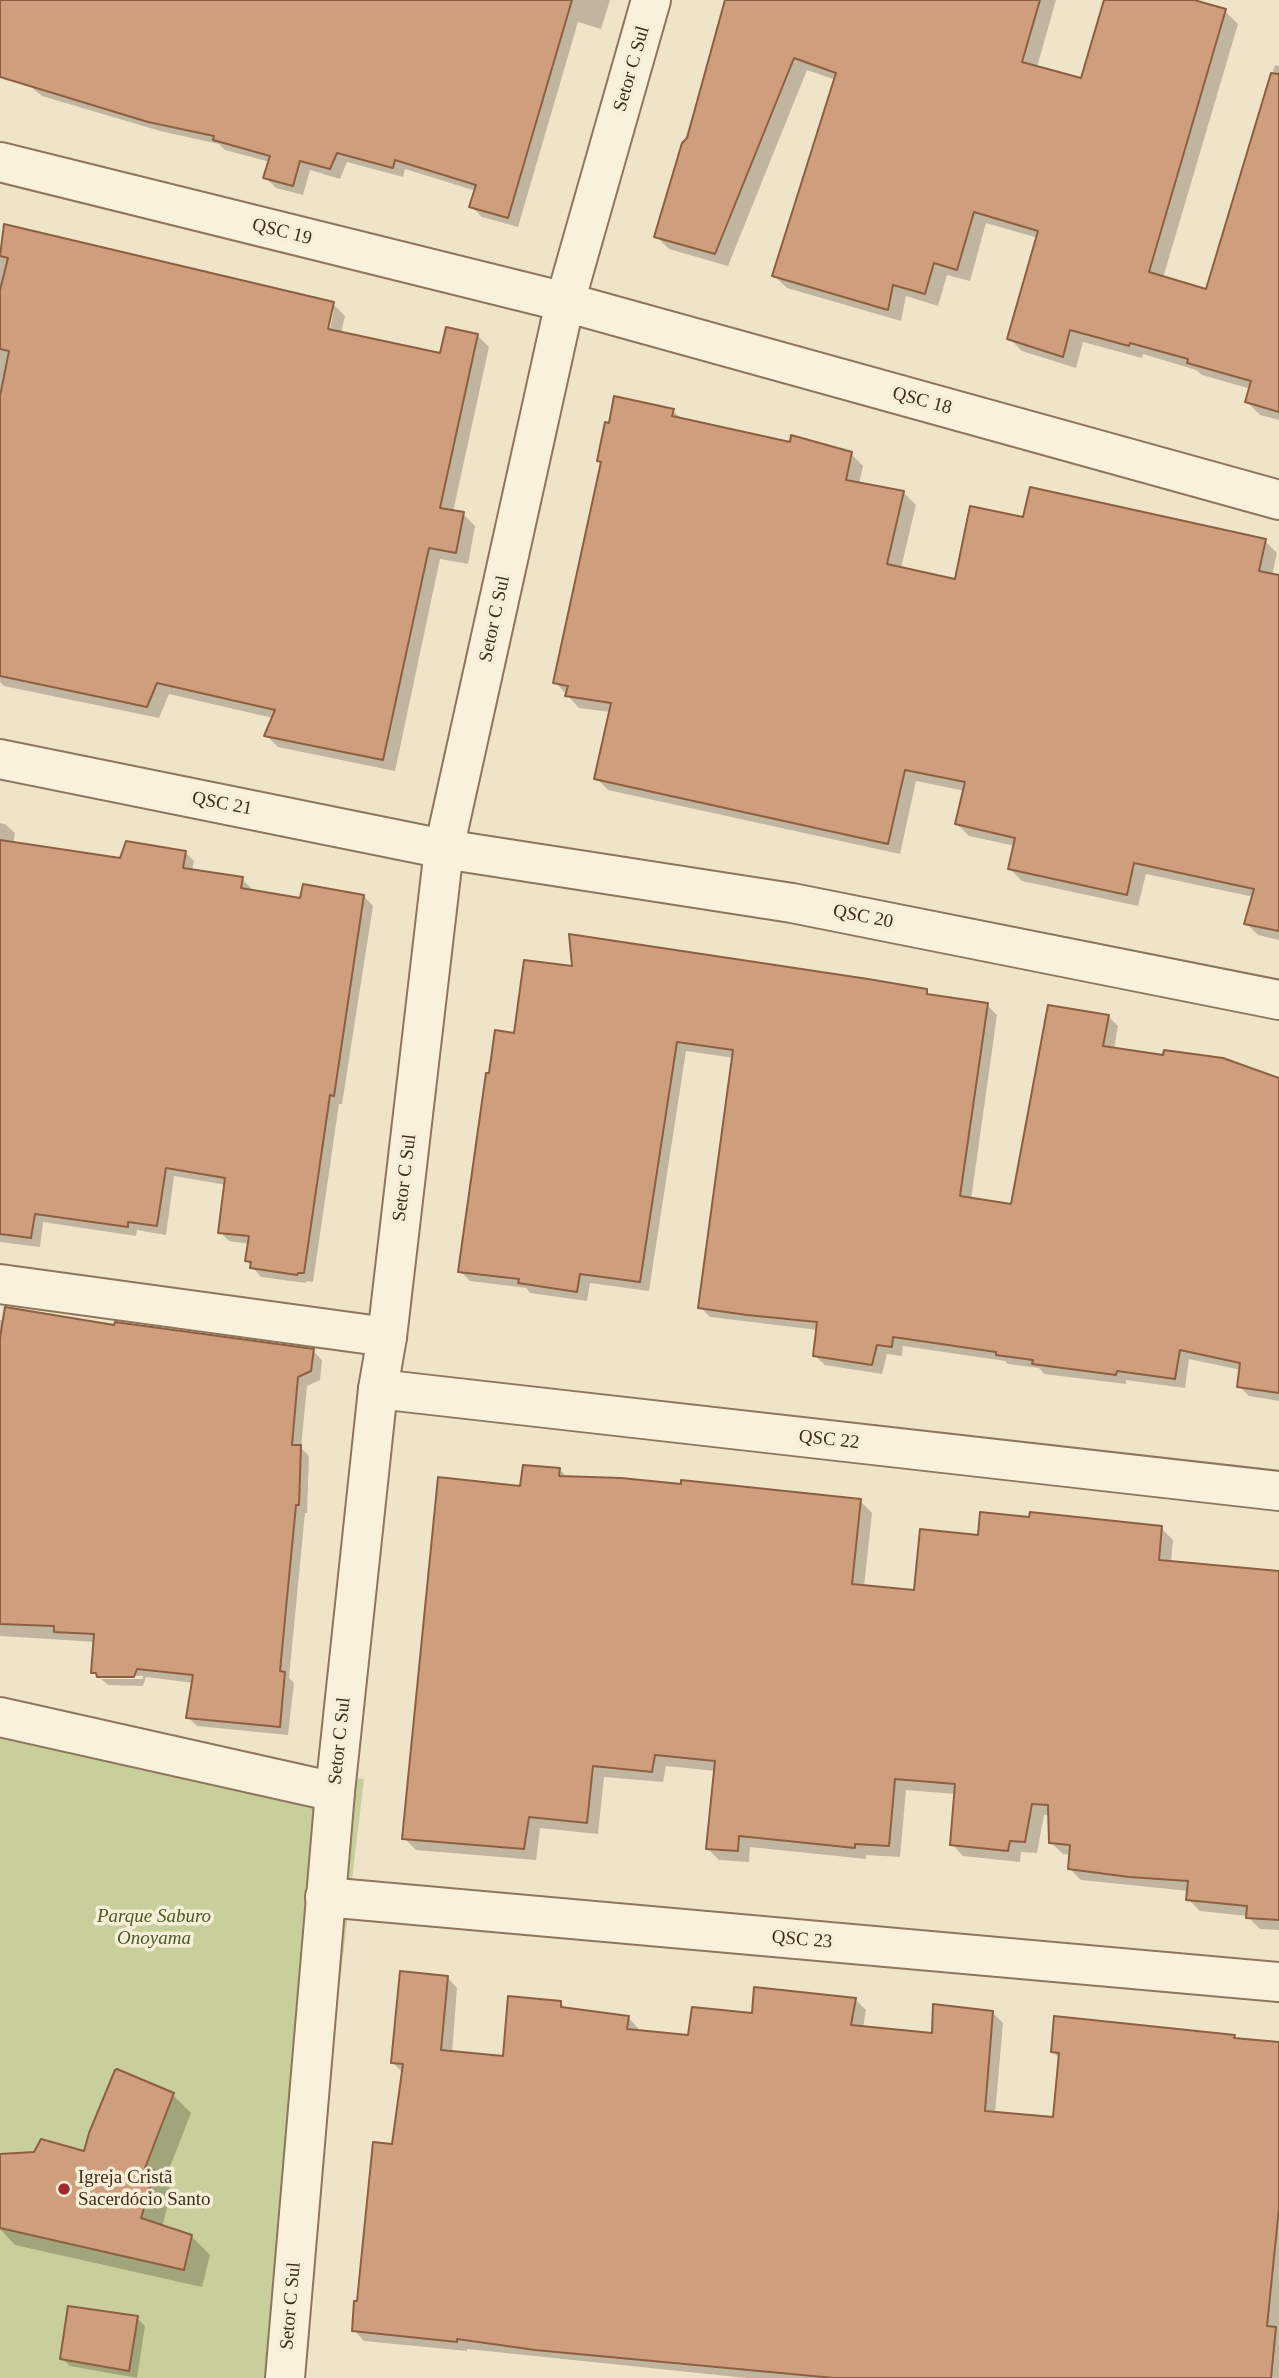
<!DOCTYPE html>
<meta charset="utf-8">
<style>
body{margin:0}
canvas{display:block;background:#f0e4c8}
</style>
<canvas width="1279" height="2378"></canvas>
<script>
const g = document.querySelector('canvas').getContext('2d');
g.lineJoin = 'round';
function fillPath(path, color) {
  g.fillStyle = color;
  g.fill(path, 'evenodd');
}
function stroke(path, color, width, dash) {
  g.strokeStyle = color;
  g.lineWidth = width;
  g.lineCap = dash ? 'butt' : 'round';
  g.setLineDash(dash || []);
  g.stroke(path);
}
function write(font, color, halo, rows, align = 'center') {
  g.font = font + ' Georgia,serif';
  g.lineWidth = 7;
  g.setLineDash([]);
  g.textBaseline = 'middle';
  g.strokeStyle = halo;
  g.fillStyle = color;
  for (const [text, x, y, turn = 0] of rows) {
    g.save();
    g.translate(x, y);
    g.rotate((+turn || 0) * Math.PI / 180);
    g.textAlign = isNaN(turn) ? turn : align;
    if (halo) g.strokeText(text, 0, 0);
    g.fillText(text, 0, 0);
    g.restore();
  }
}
fillPath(new Path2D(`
 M0,1725L364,1779L293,2378H0Z`), '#c9cf9b');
fillPath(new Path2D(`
 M0,0H610L601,29L578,22L518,227L482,217L471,206L476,191L405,169L403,177L347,162L340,179L310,170L303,195L276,188L265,177L270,162L225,150L219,144L160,131L42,96L0,62Z
 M727,0H1056L1037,67L1082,80L1106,0H1185L1225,11L1238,24L1163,278L1207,291L1275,65L1279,66V420L1260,415L1247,402L1251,389L1202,375L1196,370L1143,354L1142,358L1083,342L1076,368L1022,351L1009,338L1038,238L986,223L970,281L947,275L938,306L906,296L901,321L787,288L774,276L836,80L807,70L728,266L669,249L656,236Z
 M0,253L333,304L345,316L341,333L442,356L477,335L489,347L453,512L463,514L475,526L468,564L440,559L395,771L278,747L266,735L273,718L169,694L159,718L4,686L0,682ZM330,310H334L328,338L324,337Z
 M673,411L682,419L791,444L851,454L863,466L859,484L904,493L916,505L901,568L956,581L1025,519L1265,541L1277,553L1272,575L1279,577V940L1258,935L1246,923L1254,897L1146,874L1138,906L1022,881L1010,869L1015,846L969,836L957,824L965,791L916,781L900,854L608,790L596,778L610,712L579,708L555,682L602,465L599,461Z
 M0,823L5,824L15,833L13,844L121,860L185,852L194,861L192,871L242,879L251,888V892L302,900L364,896L373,906L342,1104H339L313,1282L307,1281L306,1283L261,1277L247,1261L249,1244L229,1241L220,1232L226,1185L174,1176L166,1235L137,1230L136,1236L43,1222L40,1247L0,1242Z
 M574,968L926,991L932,997L987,1005L997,1015L971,1200L1012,1206L1108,1016L1118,1026L1114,1049L1279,1080V1401L1249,1396L1239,1386L1241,1370L1189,1359L1185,1388L1126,1380V1384L1044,1374L1039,1368L1008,1364L1005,1361L903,1346L902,1356L887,1354L882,1374L825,1365L814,1355L818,1330L710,1317L700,1307L734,1058L686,1051L649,1291L590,1283L587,1301L530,1293L526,1288L470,1281L460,1271L515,1035Z
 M0,1320L116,1327L313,1351L322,1360L320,1380L307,1386L301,1448L309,1456L307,1513H305L289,1678L294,1683L288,1735L197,1726L188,1717L194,1683L146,1677L143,1686L108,1685L93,1672L96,1642L0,1636ZM100,1675L143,1676V1679H100Z
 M560,1470L568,1478L860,1501L872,1513L864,1587L915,1592L980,1537L1161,1528L1173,1540L1171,1563L1279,1573V1930L1260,1929L1247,1916L1200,1911L1188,1899L1189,1891L1081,1880L1070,1869L1071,1855L1063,1854L1051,1843L1050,1815H1044L1037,1853L1021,1852L1020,1862L963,1856L952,1844L956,1794L906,1790L900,1857L866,1855V1859L750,1847L749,1862L719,1860L708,1849L716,1771L666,1766L663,1782L604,1777L598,1834L540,1828L536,1860L416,1850L404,1838L521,1488Z
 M447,1977L457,1988L452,2053L504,2058L560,2003L568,2010L628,2017L638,2028V2031L690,2037L754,2015L855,1999L866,2010L863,2028L933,2035L993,2013L1003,2023L995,2114L1054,2119L1060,2059L1053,2052L1234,2036L1238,2040L1279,2044V2378H746L467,2349V2351L364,2341L354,2330L394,2146L403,2073L393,2063Z
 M173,2095L191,2113L164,2182L172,2190L162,2227L191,2236L210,2255L202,2287L15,2245L0,2229V2156L85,2153Z
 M137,2318L145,2326L137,2378L70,2366L61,2358Z`), '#0003');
const building = new Path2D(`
 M0,0H572L508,218L469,207L476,185L395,160L393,168L337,153L330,169L300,161L293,186L263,178L270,156L213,140L214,136L148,122L0,77Z
 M725,0H1040L1022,62L1081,78L1104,0H1194L1226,9L1149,272L1206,289L1271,73L1279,74V412L1245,402L1251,381L1187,363L1188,359L1130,343L1129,346L1070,330L1063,357L1007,339L1038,231L974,212L957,270L934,263L925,294L893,285L888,310L772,276L836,73L794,58L715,254L654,237L682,143L687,138Z
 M4,224L334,302L328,329L440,353L446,327L478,334L440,508L464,512L456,553L429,548L383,760L264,736L275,710L157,683L147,707L0,676V396L9,351L0,349V290L8,258L0,256Z
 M614,396L674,409L672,416L790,442L791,435L852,452L846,480L904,491L887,564L955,579L970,506L1023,517L1030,487L1266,539L1259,571L1279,575V931L1244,924L1254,889L1134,863L1127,895L1008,869L1015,838L955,824L965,782L905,770L888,844L594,779L611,703L565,696L568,686L553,683L601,462L597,461L605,422L609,423Z
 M0,840L120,858L126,841L186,851L183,868L243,877L241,888L300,898L303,884L364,895L334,1096L330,1095L304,1273H298L297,1275L250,1268L251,1262L245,1261L249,1236L218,1233L225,1178L166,1168L157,1226L128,1222V1227L35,1214L31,1238L0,1234Z
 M569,934L868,979L927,989V994L988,1003L960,1196L1011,1204L1048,1005L1109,1015L1103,1046L1163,1055L1164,1050L1223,1058L1279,1078V1393L1237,1387L1240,1363L1180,1350L1175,1379L1117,1371L1116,1375L1032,1364L1033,1360L996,1355V1352L893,1337L892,1347L877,1345L872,1365L813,1356L817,1322L747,1315L698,1308L733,1050L677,1042L640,1282L580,1274L577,1292L518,1283L519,1279L458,1272L486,1073H489L495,1030L514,1033L524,960L572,966Z
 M5,1307L114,1325L115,1322L314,1349L311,1371L298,1377L292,1445H301L299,1505H296L280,1671L285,1672L280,1727L186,1718L193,1675L137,1669L134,1677H97L96,1673H91L94,1634L54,1632V1626L0,1624V1338Z
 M523,1465L560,1468L559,1476L621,1478L681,1484V1480L861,1499L852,1584L914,1590L920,1529L978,1535L980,1512L1029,1517L1030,1512L1162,1526L1159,1560L1279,1571V1920L1246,1918L1247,1906L1186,1900L1188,1881L1129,1877L1068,1869L1070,1845L1049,1843L1048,1805L1032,1804L1025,1842L1010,1841L1008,1851L950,1845L955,1784L895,1779L889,1846L855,1844V1848L739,1836L738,1851L706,1849L715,1761L655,1755L652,1772L593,1766L587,1823L529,1817L524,1849L402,1839L438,1477L520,1486Z
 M400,1971L448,1976L441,2050L503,2056L508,1996L561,2001V2007L629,2016L627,2029L688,2035L692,2007L752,2013L754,1987L856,1998L851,2025L932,2033L933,2004L993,2011L985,2111L1053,2117L1059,2053L1051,2052L1054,2016L1235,2035L1234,2038L1279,2042V2208L1267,2326L1276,2327L1271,2378H834L535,2350L457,2339V2342L352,2331L354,2301H357L373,2142L392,2144L403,2064L391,2063Z
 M117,2069L174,2093L145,2168L155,2171L141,2218L192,2235L184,2270L0,2228V2154L34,2152L41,2139L84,2151L89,2133L115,2070Z
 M68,2306L138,2316L129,2371L60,2359Z`);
fillPath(building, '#cf9f7d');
stroke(building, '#8d5f41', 2);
const minor = new Path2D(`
 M0,759L444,849L792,903L1279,1000
 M0,1284L387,1337
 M378,1389L1279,1491
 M0,1717L335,1792
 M325,1897L1279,1982`);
const tertiary = new Path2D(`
 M0,162L565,302L1279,500
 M285,2378L335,1792L378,1389L387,1337L444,849L565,302L651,0`);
stroke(minor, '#8d765c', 42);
stroke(tertiary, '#8d765c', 42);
stroke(minor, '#faf1dc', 38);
stroke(tertiary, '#faf1dc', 38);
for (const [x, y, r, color] of [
 [64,2189,7,"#9e2a2b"]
]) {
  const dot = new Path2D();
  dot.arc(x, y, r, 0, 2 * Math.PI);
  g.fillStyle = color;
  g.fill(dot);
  stroke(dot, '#f7eed8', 2.5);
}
write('19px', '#3d2e20', '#f7eed8', [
 ["Setor C Sul",632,69,-74],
 ["QSC 19",282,232,14],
 ["QSC 18",922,401,15],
 ["Setor C Sul",495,619,-78],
 ["QSC 21",222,804,11],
 ["QSC 20",863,917,11],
 ["Setor C Sul",405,1178,-83],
 ["QSC 22",829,1440,6],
 ["Setor C Sul",340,1741,-84],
 ["QSC 23",802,1940,5],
 ["Setor C Sul",291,2306,-85]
]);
write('italic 19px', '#4d5a26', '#f7eed8', [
 ["Parque Saburo",154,1917],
 ["Onoyama",154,1939]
]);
write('19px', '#3d2e20', '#f7eed8', [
 ["Igreja Cristã",78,2178],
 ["Sacerdócio Santo",78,2200]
], 'left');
</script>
